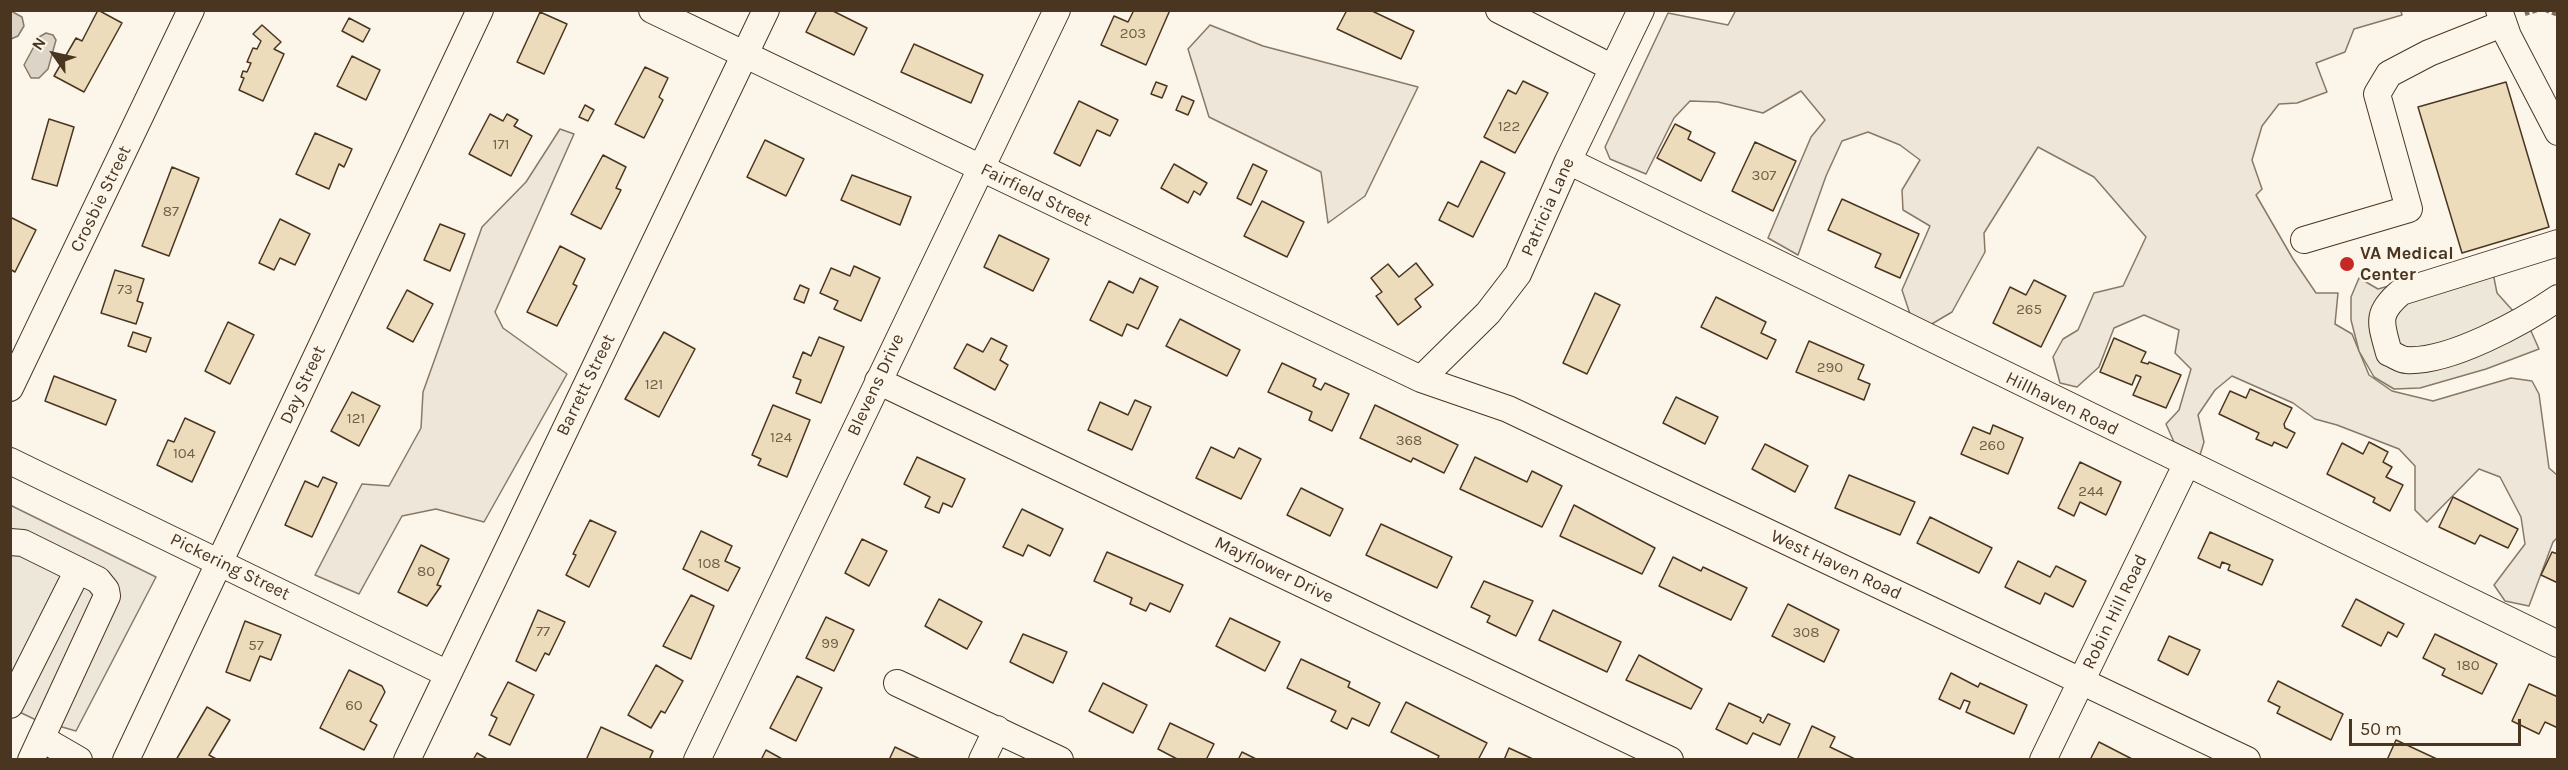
<!DOCTYPE html>
<style>
body{margin:0}
#map{position:relative;width:2568px;height:770px;overflow:hidden;background:#fbf6e9;font-family:Karla,sans-serif}
canvas{display:block}
.frame{position:absolute;inset:0;border:12px solid #4a3520;pointer-events:none}
.north{position:absolute;left:24px;top:24px;width:60px;height:60px;-webkit-text-stroke:4px #fbf6e9;paint-order:stroke;rotate:304deg;font-size:16px;font-weight:700;line-height:24px;text-align:center;color:#4a3520}
.north::after{content:'';display:block;margin:auto;width:21px;height:27px;background:#4a3520;clip-path:polygon(50% 0,100% 100%,50% 72%,0 100%)}
.scale{position:absolute;left:2349px;top:719px;width:172px;height:27px;box-sizing:border-box;border:3px solid #4a3520;border-top:0;padding-left:8px;font-size:18px;line-height:21px;white-space:nowrap;color:#4a3520;-webkit-text-stroke:4px #fbf6e9;paint-order:stroke}
</style>
<div id="map">
<canvas width="2568" height="770"></canvas>
<div class="frame"></div>
<div class="north">N</div>
<div class="scale">50 m</div>
</div>
<script>
const g = document.querySelector('canvas').getContext('2d');
g.lineJoin = 'round';
function fillPath(path, color) {
  g.fillStyle = color;
  g.fill(path, 'evenodd');
}
function stroke(path, color, width, dash) {
  g.strokeStyle = color;
  g.lineWidth = width;
  g.lineCap = dash ? 'butt' : 'round';
  g.setLineDash(dash || []);
  g.stroke(path);
}
function write(font, color, halo, rows, align = 'center') {
  g.font = font + ' Karla,sans-serif';
  g.lineWidth = 4.5;
  g.setLineDash([]);
  g.textBaseline = 'middle';
  g.strokeStyle = halo;
  g.fillStyle = color;
  for (const [text, x, y, turn = 0] of rows) {
    g.save();
    g.translate(x, y);
    g.rotate((+turn || 0) * Math.PI / 180);
    g.textAlign = isNaN(turn) ? turn : align;
    if (halo) g.strokeText(text, 0, 0);
    g.fillText(text, 0, 0);
    g.restore();
  }
}
const green = new Path2D(`
 M1736,10L2401,11L2402,15L2354,29L2345,52L2316,63L2327,92L2297,103L2279,104L2262,126L2252,160L2262,189L2256,195L2293,259L2316,293H2338L2335,324L2352,334L2369,375L2392,391L2433,401L2511,378L2532,381L2539,394L2549,468L2557,475L2558,537L2553,542L2529,606L2505,601L2494,585L2525,544L2521,517L2500,477L2479,469L2427,522L2415,510V466L2399,449L2337,425L2315,419L2293,403L2232,376L2215,390L2198,415L2204,442L2200,455L2174,442L2166,424L2179,410L2191,369L2175,353L2179,330L2144,315L2114,328L2099,367L2077,387L2060,383L2053,357L2063,339L2078,330L2094,293L2123,286L2146,237L2094,177L2038,147L1984,233L1985,252L1952,312L1925,328L1913,323L1902,290L1930,226L1903,210L1902,190L1920,160L1900,145L1868,132L1842,141L1826,176L1798,255L1768,238L1811,137L1825,120L1801,91L1763,113L1718,102L1690,101L1674,118L1646,174L1610,159L1605,147L1668,13L1728,25Z
 M1210,25L1263,46L1418,87L1365,196L1328,223L1321,172L1209,117L1188,49Z
 M560,129L574,134L495,312L503,328L567,374L484,522L436,509L402,516L359,594L315,575L362,484L389,486L421,428L423,392L482,227L526,182Z`);
fillPath(green, '#ede6d9');
stroke(green, '#887966', 1.5);
const parking = new Path2D(`
 M2490,258L2497,293L2531,331L2539,349L2486,369L2420,388L2394,389L2374,377L2359,351L2351,320V297L2359,278L2378,289Z
 M10,505L156,577L76,731L34,719L11,708Z`);
fillPath(parking, '#ede7d9');
stroke(parking, '#887966', 1.5);
const water = new Path2D(`
 M11,11L22,17L24,26L18,36L11,39Z
 M46,33L53,35L56,40L48,69L39,78H31L24,65L39,37Z`);
fillPath(water, '#dcd4c6');
stroke(water, '#887966', 1.5);
const building = new Path2D(`
 M98,10L122,23L84,92L54,76L76,38L82,41Z
 M817,10H831L867,28L854,55L806,32Z
 M1134,10H1170L1146,65L1101,45L1114,16L1128,22Z
 M1347,10H1370L1414,31L1401,59L1337,29Z
 M540,12L567,24L544,74L517,62Z
 M349,18L370,29L363,42L342,31Z
 M262,25L281,42L274,49L284,54L263,101L239,90L244,78L241,77L243,71L247,72L251,63L247,62L253,48L257,49L261,41L253,34Z
 M914,44L983,75L971,103L901,72Z
 M352,56L380,70L366,100L337,86Z
 M645,67L668,78L659,97L663,100L644,138L615,124Z
 M1523,81L1548,93L1515,153L1484,137L1508,90L1516,94Z
 M1156,82L1167,86L1162,98L1151,94Z
 M2506,82L2549,227L2462,253L2418,107Z
 M1182,96L1194,101L1188,115L1176,110Z
 M1079,101L1118,120L1110,136L1097,130L1080,166L1054,153Z
 M585,105L594,110L588,121L579,117Z
 M490,114L503,121L507,114L518,120L514,126L532,136L511,176L469,154Z
 M49,119L74,127L57,186L32,179Z
 M1675,124L1691,132L1688,139L1715,153L1701,181L1657,158Z
 M315,133L352,149L344,167L339,164L329,189L296,174Z
 M765,140L804,159L786,196L747,177Z
 M1755,142L1796,161L1773,211L1732,191Z
 M603,155L626,167L616,188L621,190L601,229L571,214Z
 M1481,161L1505,173L1473,237L1439,220L1448,202L1458,207Z
 M1174,164L1207,183L1200,195L1194,191L1188,203L1161,188Z
 M1253,164L1267,171L1251,205L1237,198Z
 M172,167L199,178L169,256L142,246Z
 M852,175L911,197L900,225L841,200Z
 M1842,199L1919,234L1900,278L1875,267L1881,254L1828,230Z
 M1262,201L1304,222L1287,257L1244,236Z
 M10,217L36,230L15,272L10,269Z
 M280,219L310,234L295,265L280,258L274,270L259,263Z
 M440,224L465,234L450,271L424,260Z
 M999,235L1049,259L1033,291L984,267Z
 M560,246L585,259L573,284L577,286L557,326L527,312Z
 M1416,263L1433,285L1415,299L1421,307L1398,325L1376,296L1382,292L1371,278L1388,264L1399,277Z
 M854,266L880,278L861,321L834,309L838,301L820,293L831,268L850,276Z
 M115,270L144,279L137,301L143,303L136,324L101,313Z
 M1140,278L1158,287L1138,329L1127,324L1122,336L1090,320L1109,281L1133,293Z
 M2034,280L2066,296L2041,347L1993,323L2010,287L2026,295Z
 M800,285L809,289L804,303L794,299Z
 M407,290L433,304L413,342L387,328Z
 M1595,293L1620,305L1587,374L1563,363Z
 M1716,297L1766,322L1761,333L1776,340L1767,359L1701,327Z
 M1180,319L1240,350L1227,376L1166,346Z
 M228,322L254,335L230,384L205,371Z
 M133,332L151,338L146,352L128,346Z
 M664,332L695,349L659,417L625,399Z
 M819,337L844,347L821,403L796,393L801,380L793,377L803,352L811,356Z
 M991,338L1007,346L1000,360L1008,365L995,390L954,368L967,344L983,352Z
 M2114,338L2146,352L2141,362L2148,364L2149,362L2181,375L2166,408L2133,395L2141,377L2136,375L2132,385L2100,372Z
 M1809,341L1864,365L1858,379L1870,384L1864,400L1796,372Z
 M1282,363L1316,379L1313,386L1321,390L1325,383L1349,394L1332,431L1309,420L1312,412L1268,392Z
 M54,376L116,400L106,425L45,401Z
 M2250,389L2292,408L2284,424L2285,428L2295,433L2287,448L2274,442L2272,446L2256,439L2259,433L2219,414L2230,391L2246,398Z
 M352,392L380,406L359,446L331,431Z
 M1676,397L1718,417L1705,444L1663,423Z
 M1135,400L1151,407L1132,450L1088,430L1100,402L1128,415Z
 M773,405L810,420L787,477L758,465L761,459L752,455Z
 M1375,405L1458,445L1444,473L1413,458L1411,462L1360,438Z
 M185,418L215,432L192,482L157,465L168,440L174,442Z
 M1993,425L2023,438L2008,474L1961,454L1973,427L1990,434Z
 M2369,442L2388,452L2383,462L2392,467L2386,477L2403,485L2390,511L2373,502L2375,498L2327,474L2342,443L2363,454Z
 M1765,444L1808,466L1795,492L1752,469Z
 M1211,447L1234,458L1239,448L1261,459L1241,499L1196,478Z
 M917,457L965,479L952,507L943,503L939,513L925,507L930,497L904,484Z
 M1475,457L1527,482L1532,471L1562,486L1542,527L1460,489Z
 M2080,462L2121,482L2106,515L2080,502L2074,516L2058,508Z
 M1849,475L1915,502L1900,535L1835,508Z
 M323,477L337,483L312,537L285,525L305,481L318,487Z
 M1301,488L1343,509L1330,536L1287,515Z
 M2453,497L2518,529L2508,548L2480,535L2475,544L2439,527Z
 M1574,505L1655,548L1642,574L1560,536Z
 M1022,509L1063,529L1050,556L1028,545L1023,556L1003,547Z
 M1930,517L1992,548L1979,573L1917,543Z
 M590,520L616,532L589,587L566,575L576,555L573,554Z
 M1381,524L1452,557L1437,588L1366,555Z
 M701,531L732,546L725,561L740,568L728,591L683,569Z
 M2210,532L2273,560L2262,585L2228,570L2230,565L2222,562L2220,568L2198,558Z
 M862,539L887,551L869,586L845,573Z
 M421,545L449,559L437,585L441,586L427,606L398,592Z
 M1107,552L1183,585L1170,612L1150,603L1146,611L1130,604L1132,598L1094,581Z
 M2552,552L2558,554V583L2541,575Z
 M1673,557L1701,571L1703,567L1747,588L1731,620L1659,586Z
 M2018,561L2050,577L2056,566L2086,581L2073,607L2045,593L2040,604L2005,587Z
 M1484,581L1533,601L1516,636L1487,622L1490,616L1471,607Z
 M691,595L714,606L691,659L663,646Z
 M939,599L982,622L967,649L925,626Z
 M2356,599L2404,624L2397,637L2388,632L2381,646L2342,626Z
 M1788,604L1839,630L1824,662L1772,636Z
 M538,610L565,622L549,655L545,653L536,671L516,661Z
 M1553,610L1621,642L1607,672L1539,640Z
 M826,617L854,630L834,671L806,658Z
 M1230,618L1280,642L1265,671L1216,646Z
 M245,621L281,635L271,660L260,656L250,681L226,672Z
 M1023,634L1067,652L1053,683L1010,662Z
 M2435,634L2497,664L2482,694L2442,675L2445,669L2423,658Z
 M2169,636L2200,650L2188,675L2158,660Z
 M1639,655L1702,689L1691,709L1626,680Z
 M1301,659L1350,682L1348,687L1380,703L1369,726L1352,718L1347,729L1331,721L1336,711L1287,688Z
 M656,665L683,681L665,713L661,711L651,728L628,715Z
 M349,670L382,686L385,692L370,721L377,725L364,750L320,728Z
 M1951,673L1978,687L1980,683L2027,705L2014,734L1966,712L1970,702L1964,700L1960,709L1939,699Z
 M797,676L822,688L796,741L770,728Z
 M2278,681L2343,714L2331,740L2277,713L2280,707L2268,701Z
 M508,682L534,695L510,745L489,735L497,718L491,715Z
 M1103,683L1147,705L1133,733L1089,711Z
 M2529,684L2558,697V728L2545,722L2539,734L2512,721Z
 M1406,702L1487,743L1478,760H1437L1439,756L1391,732Z
 M1729,703L1761,718L1760,721L1763,723L1768,714L1790,724L1780,745L1753,733L1747,744L1716,729Z
 M207,707L230,720L209,755L218,760H176Z
 M1170,723L1214,744L1206,760H1179L1158,749Z
 M1812,726L1835,737L1830,747L1857,760H1797Z
 M601,727L653,751L649,760H586Z
 M2396,740L2439,760H2387Z
 M2099,742L2134,760H2090Z
 M895,747L922,760H889Z
 M1509,748L1535,760H1504Z
 M766,750L784,760H761Z
 M1242,752L1258,760H1238Z
 M477,753L489,760H473Z`);
fillPath(building, '#ecdcbc');
stroke(building, '#4a3520', 1.5);
const minor = new Path2D(`
 M652,10L1421,379L1508,409L2247,760
 M1499,10L1613,68
 M2499,10L2508,36L2558,132
 M1568,161L2558,644
 M2304,240L2409,209L2377,94L2389,74L2429,53L2502,24
 M2558,243L2401,292C2375,314 2381,323 2389,353C2395,355 2401,360 2406,360C2449,363 2523,322 2558,298
 M1421,379L1488,313L1518,274L1568,161L1641,10
 M878,381L1670,760
 M10,388L191,10
 M10,461L448,674
 M10,542L23,543L98,580L106,590L107,596L31,760
 M897,683L1060,760
 M10,705L78,570
 M41,738L79,760
 M126,760L480,10
 M407,760L766,10
 M697,760L1057,10
 M982,760L997,729
 M2043,760L2186,465`);
stroke(minor, '#4a3520', 28);
stroke(new Path2D(`
 M2545,10L2558,15
 M2525,14L2538,10`), '#7f6f5c', 4, [4.5, 3]);
stroke(minor, '#fbf6e9', 26);
for (const [x, y, r, color] of [
 [2347,264,8,"#c62828"]
]) {
  const dot = new Path2D();
  dot.arc(x, y, r, 0, 2 * Math.PI);
  g.fillStyle = color;
  g.fill(dot);
  stroke(dot, '#fbf6e9', 2);
}
write('15px', '#725f47', null, [
 ["203",1133,34],
 ["122",1509,127],
 ["171",501,145],
 ["307",1764,176],
 ["87",171,212],
 ["73",125,290],
 ["265",2029,310],
 ["290",1830,368],
 ["121",654,385],
 ["121",356,419],
 ["124",781,438],
 ["368",1409,441],
 ["260",1992,446],
 ["104",184,454],
 ["244",2091,492],
 ["108",709,564],
 ["80",426,572],
 ["77",543,632],
 ["308",1806,633],
 ["99",830,644],
 ["57",256,646],
 ["180",2468,666],
 ["60",354,706]
]);
write('18px', '#4a3520', '#fbf6e9', [
 ["Fairfield Street",1036,195,26],
 ["Crosbie Street",101,199,-64],
 ["Patricia Lane",1548,207,-66],
 ["Day Street",303,385,-65],
 ["Barrett Street",586,385,-64],
 ["Blevens Drive",876,385,-65],
 ["Hillhaven Road",2062,404,26],
 ["West Haven Road",1836,565,25],
 ["Pickering Street",230,567,26],
 ["Mayflower Drive",1274,570,26],
 ["Robin Hill Road",2115,612,-64]
]);
write('bold 18px', '#4a3520', '#fbf6e9', [
 ["VA Medical",2360,254],
 ["Center",2360,275]
], 'left');
</script>
